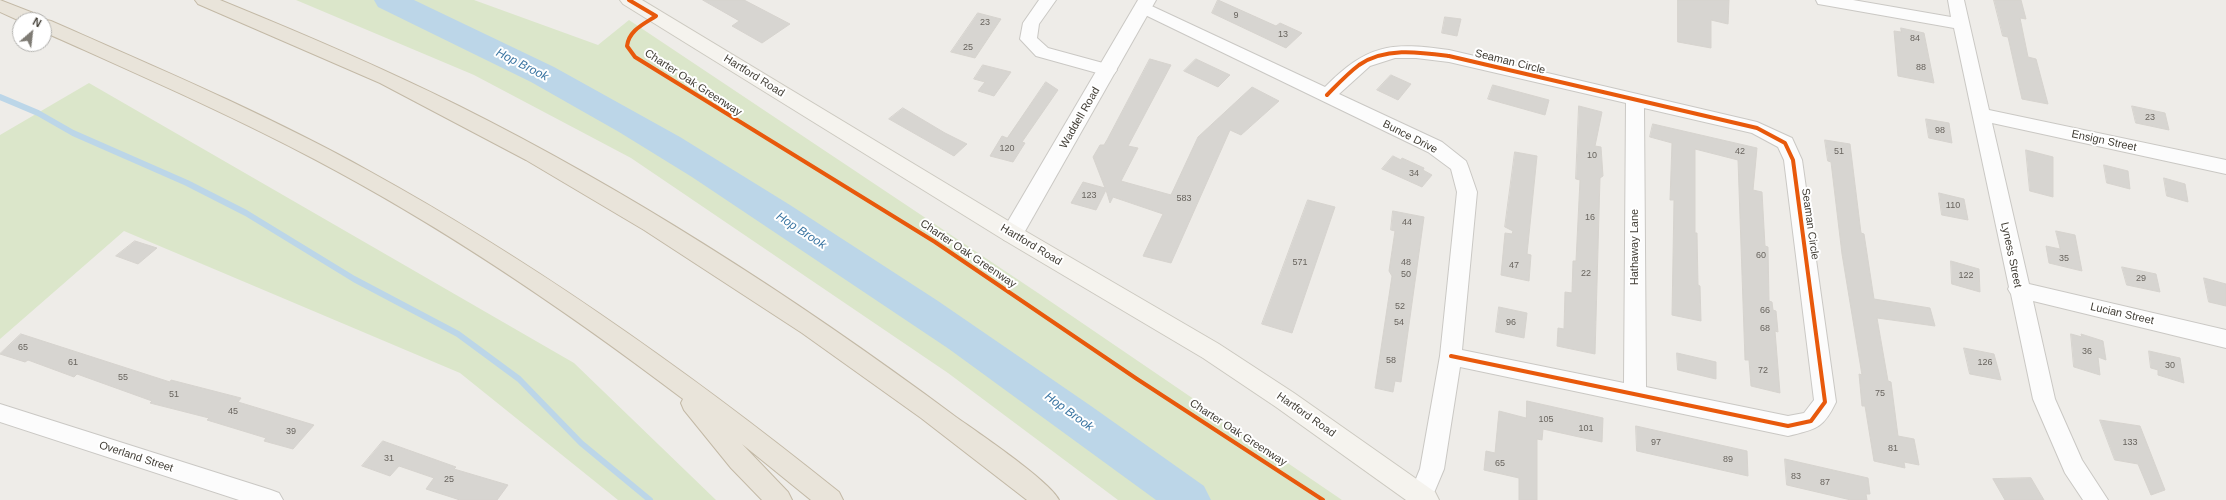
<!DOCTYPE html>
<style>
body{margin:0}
#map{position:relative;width:2226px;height:500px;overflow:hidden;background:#eeece8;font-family:Helvetica,sans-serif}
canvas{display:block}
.north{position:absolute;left:12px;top:12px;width:40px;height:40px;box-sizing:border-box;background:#fff;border:1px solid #b3b2af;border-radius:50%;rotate:28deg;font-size:11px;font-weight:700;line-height:16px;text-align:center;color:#423e36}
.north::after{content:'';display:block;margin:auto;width:14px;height:18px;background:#7e7b74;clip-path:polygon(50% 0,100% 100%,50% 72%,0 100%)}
</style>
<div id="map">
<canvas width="2226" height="500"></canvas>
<div class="north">N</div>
</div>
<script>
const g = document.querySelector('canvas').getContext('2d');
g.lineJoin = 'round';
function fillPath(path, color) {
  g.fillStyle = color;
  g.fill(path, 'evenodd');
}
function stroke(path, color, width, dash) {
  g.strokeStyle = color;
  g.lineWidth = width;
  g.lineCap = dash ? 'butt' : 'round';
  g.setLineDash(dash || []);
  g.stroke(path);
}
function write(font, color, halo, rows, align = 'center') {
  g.font = font + ' Helvetica,sans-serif';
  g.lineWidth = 4;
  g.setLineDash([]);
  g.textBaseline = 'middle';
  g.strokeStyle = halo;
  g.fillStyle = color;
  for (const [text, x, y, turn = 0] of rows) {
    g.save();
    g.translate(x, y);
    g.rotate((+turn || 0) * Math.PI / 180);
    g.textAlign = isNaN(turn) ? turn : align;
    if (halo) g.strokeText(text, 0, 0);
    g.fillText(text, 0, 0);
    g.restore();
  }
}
fillPath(new Path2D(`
 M296,0H474L598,45L629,20L1044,297L1342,500H1118L948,373L631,158L474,75Z
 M89,83L574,363L716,500H618L460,373L124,231L0,339V135Z`), '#dbe6ca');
stroke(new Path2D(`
 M0,97L38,113L73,133L187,183L246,213L354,279L458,334L519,379L581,443L650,500`), '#bcd6e8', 6);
fillPath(new Path2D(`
 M374,0H414L554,67L680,137L790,205L938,301L1091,406L1204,486L1211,500H1156L949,349L692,177L619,132L531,82L378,7Z`), '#bcd6e8');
const building = new Path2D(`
 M703,0H744L790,24L762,43L732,26L739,21Z
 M1218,0L1276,26L1280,23L1302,33L1286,48L1212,13Z
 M1678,0H1729L1728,24L1711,20V48L1678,42Z
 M1994,0H2021L2026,19L2020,18L2028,57L2036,59L2048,104L2022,99L2008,37L2003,36Z
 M978,13L1001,19L975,58L951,52Z
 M1445,17L1461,19L1457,36L1442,33Z
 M1901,28L1924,33L1934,83L1898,76L1894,31L1901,32Z
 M1150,59L1171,65L1128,146L1138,148L1121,181L1171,195L1198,137L1252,87L1279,101L1241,135L1230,130L1171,263L1143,256L1163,214L1113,197L1110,203L1106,190L1096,210L1071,203L1083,182L1105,188L1093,157L1100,145H1104L1107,140Z
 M1196,59L1230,75L1218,87L1184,71Z
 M983,65L1011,72L994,96L978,91L985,82L974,79Z
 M1391,75L1411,84L1398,100L1377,90Z
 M1046,82L1058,90L1022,142L1025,143L1013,162L990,156L1002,136L1007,138Z
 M1493,85L1549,100L1545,115L1488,99Z
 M1579,106L1602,112L1595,146L1601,147L1603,176L1600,178L1595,354L1557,346L1558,328L1564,329L1565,292L1572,293L1573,261H1576L1580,180L1576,179Z
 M2132,106L2165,113L2169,130L2136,123Z
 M903,108L945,133L967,144L954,156L889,119Z
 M1926,119L1949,123L1952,143L1929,138Z
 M1653,124L1757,148L1753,190L1762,192L1765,246L1768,247L1769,301L1772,302L1773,310L1776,311L1778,332L1775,331L1780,393L1751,386L1749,360H1745L1738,160L1695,149V233H1697L1698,285L1700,286L1701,321L1672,315L1674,200H1670L1672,143L1650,137Z
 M1825,140L1850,144L1861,233L1864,234L1874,299L1930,308L1935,326L1877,318L1888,381L1891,382L1898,436L1914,439L1919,465L1904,462L1905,468L1874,461L1865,406H1862L1859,374L1862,375L1842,254L1831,162L1828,161Z
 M2026,150L2053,157V197L2030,191Z
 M1515,152L1537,156L1527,254L1531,255L1529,281L1501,275L1505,233L1512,234L1513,231L1505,227Z
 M1393,156L1401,160L1402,158L1424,168L1423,170L1432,175L1422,187L1382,169Z
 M2104,165L2128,171L2130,189L2107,183Z
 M2164,178L2185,184L2188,202L2167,196Z
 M1939,193L1964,199L1968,220L1942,215Z
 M1308,200L1335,207L1292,333L1262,324Z
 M1393,211L1424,217L1401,382L1395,381L1393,392L1375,388L1392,276L1389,271L1395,231L1391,230Z
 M2056,231L2075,235L2082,271L2049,263L2046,246L2060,249Z
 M135,241L157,248L138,264L116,256Z
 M1951,261L1979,269L1980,292L1952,284Z
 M2122,267L2156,274L2160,292L2127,285Z
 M2204,278L2226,284V306L2209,302Z
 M1499,307L1527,313L1524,338L1496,332Z
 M21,334L170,382L171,380L241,398L238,402L314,425L293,449L264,441L266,438L207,420L209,418L150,403L152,401L77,374L74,377L28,360L25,362L0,354Z
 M2071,334L2082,337L2081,334L2103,341L2106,360L2098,357L2100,375L2074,367Z
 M1964,348L1994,354L2001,380L1970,374Z
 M2149,351L2180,358L2184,383L2158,375V370L2151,368Z
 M1677,353L1716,362V379L1678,370Z
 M1527,401L1603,418L1602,442L1543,429L1542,440L1537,439V500H1519V478L1484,470L1486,451L1495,453L1499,411L1526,418Z
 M2100,420L2140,426L2165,490L2151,495L2138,464L2115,460Z
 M1636,426L1747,451L1748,476L1637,451Z
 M383,441L456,467L454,469L508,485L497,500H460L426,489L434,478L399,466L390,476L362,466Z
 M1785,459L1868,478L1870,494H1866L1867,500H1851L1787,485Z
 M2031,478L2044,500H2005L1993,479Z`);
fillPath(building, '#d7d5d1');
stroke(building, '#d6d3ce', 1);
const minor = new Path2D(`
 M1039,0H1056L1039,24L1037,38L1048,48L1114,66L1117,70L1114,74L1108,76L1036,56L1020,39L1023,23Z
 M1816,0H1853L1951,17L1948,0H1964L1989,110L2226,160V174L1992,123L2029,284L2226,330V348L2033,301L2055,399L2082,460L2108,500H2083L2065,473L2033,399L2011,294L2008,289L2009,287L1954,28L1824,5L1818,4Z
 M1143,2L1325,87C1368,44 1390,42 1449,50L1757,122L1792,138L1802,160L1836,402C1823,429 1816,429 1788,436L1460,367L1444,469L1431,500H1411L1409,496L1420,469L1440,356L1457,192L1451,169L1428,152L1137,11L1135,7L1137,3ZM1395,58H1416L1449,62L1626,103L1624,383L1462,350L1477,192L1468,166L1466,161L1442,142L1339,94L1370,66ZM1644,108L1752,133L1778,147L1784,160L1814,400L1804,413L1788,416L1646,387Z
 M0,404L271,490L279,493L283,500H239L0,422Z`);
const tertiary = new Path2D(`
 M1138,0H1156L1020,240L1012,242L1004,240L1001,234L1004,228Z`);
const secondary = new Path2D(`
 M620,0H642L1020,228L1219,344L1294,393L1435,492L1439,500H1406L1276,407L1203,358L1004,240L623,4Z`);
const motorway = new Path2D(`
 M0,0L41,16L43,19L51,21C158,68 266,114 369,171C536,263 691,373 839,492L843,500H811L742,444L788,492L792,500H762L731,468L684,410L681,403L683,399C567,311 445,228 316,160C227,113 135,73 44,32V20L20,21L0,12Z
 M195,0H220C301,33 381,67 459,106C633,193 800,301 956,417C977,432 1050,481 1059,500H1027L921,418L802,333L644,230L526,160L380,83L198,4Z`);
stroke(minor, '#cac8c4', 2);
stroke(tertiary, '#cac8c4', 2);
stroke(secondary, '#ccc9c0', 2);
stroke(motorway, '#c3b9a6', 2);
fillPath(minor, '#fcfcfc');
fillPath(tertiary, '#fcfcfc');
fillPath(secondary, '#f5f3ee');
fillPath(motorway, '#e9e4da');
stroke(new Path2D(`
 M629,0L656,16C644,24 629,30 627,46L635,57L935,242L1137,379L1323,500
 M1327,95C1337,85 1347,74 1359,65C1385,47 1419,52 1449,56L1757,128L1785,143L1793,160L1825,402L1811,421L1788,426L1451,356`), '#e8590c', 4);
write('9px', '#68645e', null, [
 ["9",1236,16],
 ["23",985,23],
 ["13",1283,35],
 ["84",1915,39],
 ["25",968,48],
 ["88",1921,68],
 ["23",2150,118],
 ["98",1940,131],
 ["120",1007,149],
 ["42",1740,152],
 ["51",1839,152],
 ["10",1592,156],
 ["34",1414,174],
 ["123",1089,196],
 ["583",1184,199],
 ["110",1953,206],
 ["16",1590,218],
 ["44",1407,223],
 ["60",1761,256],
 ["35",2064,259],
 ["571",1300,263],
 ["48",1406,263],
 ["47",1514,266],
 ["22",1586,274],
 ["50",1406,275],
 ["122",1966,276],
 ["29",2141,279],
 ["52",1400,307],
 ["66",1765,311],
 ["54",1399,323],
 ["96",1511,323],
 ["68",1765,329],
 ["65",23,348],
 ["36",2087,352],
 ["58",1391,361],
 ["61",73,363],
 ["126",1985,363],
 ["30",2170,366],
 ["72",1763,371],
 ["55",123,378],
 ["75",1880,394],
 ["51",174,395],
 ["45",233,412],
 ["105",1546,420],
 ["101",1586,429],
 ["39",291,432],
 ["97",1656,443],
 ["133",2130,443],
 ["81",1893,449],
 ["31",389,459],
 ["89",1728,460],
 ["65",1500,464],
 ["83",1796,477],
 ["25",449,480],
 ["87",1825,483]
]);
write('11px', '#423e36', '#fff', [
 ["Seaman Circle",1510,62,14],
 ["Hartford Road",754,76,32],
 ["Charter Oak Greenway",693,83,33],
 ["Waddell Road",1080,118,-60],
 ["Bunce Drive",1410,137,27],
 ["Ensign Street",2104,141,12],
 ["Seaman Circle",1810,224,82],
 ["Hartford Road",1031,245,31],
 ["Hathaway Lane",1635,247,-90],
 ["Charter Oak Greenway",968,254,34],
 ["Lyness Street",2011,255,78],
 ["Lucian Street",2122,314,13],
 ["Hartford Road",1306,415,35],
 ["Charter Oak Greenway",1238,433,33],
 ["Overland Street",136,457,18]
]);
write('italic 12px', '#3b75a2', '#fff', [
 ["Hop Brook",522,65,27],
 ["Hop Brook",801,231,33],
 ["Hop Brook",1069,412,36]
]);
</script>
